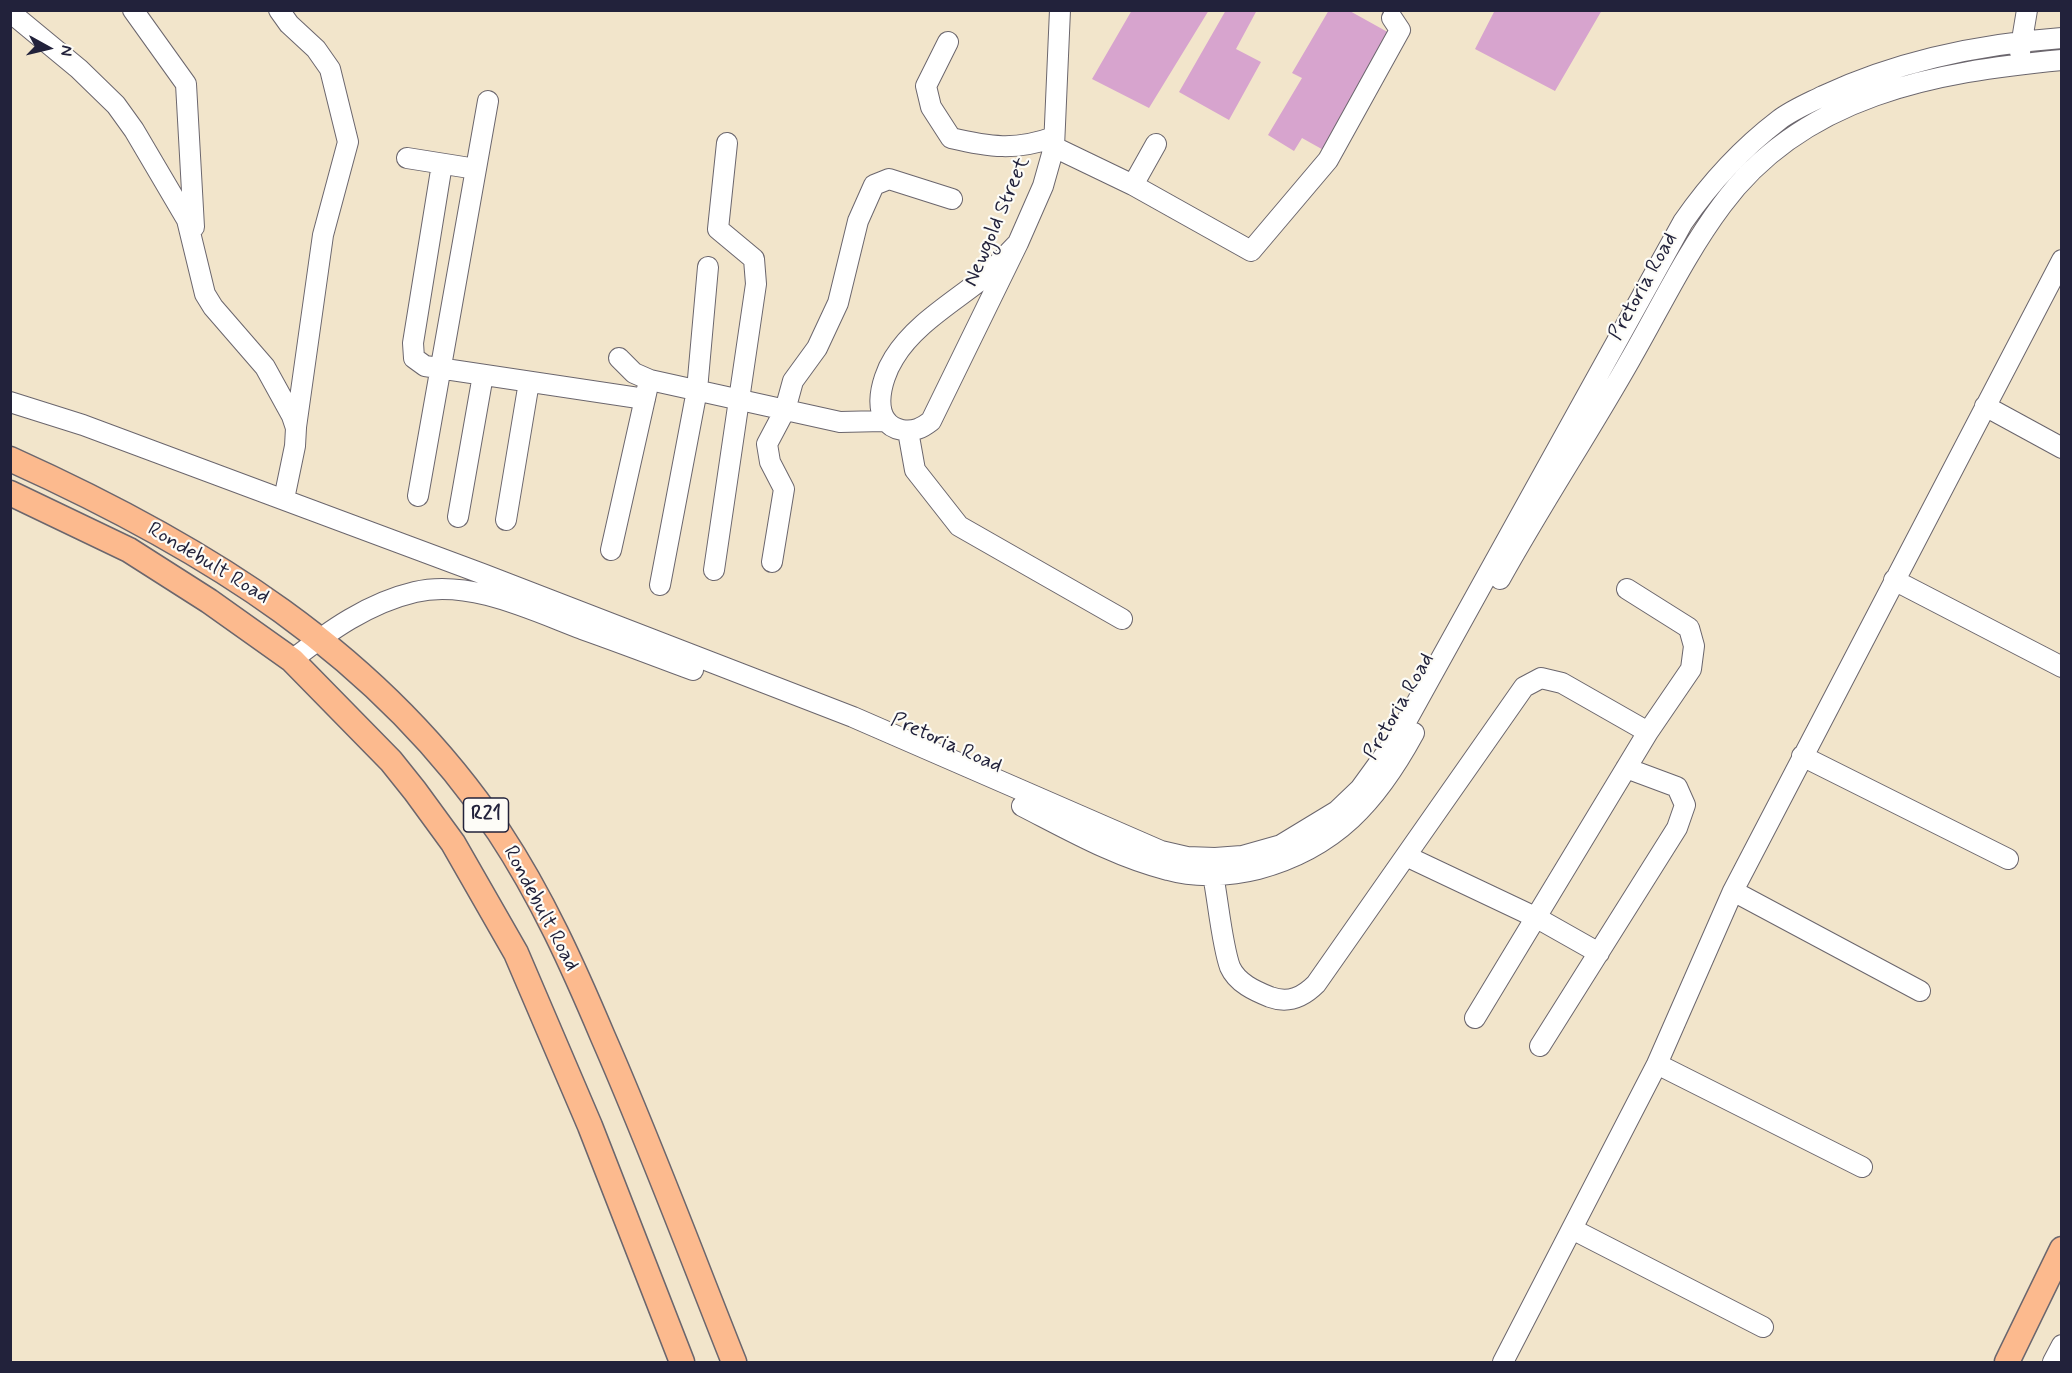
<!DOCTYPE html>
<style>
body{margin:0}
#map{position:relative;width:2072px;height:1373px;overflow:hidden;background:#f2e5cb;font-family:Mynerve,sans-serif}
canvas{display:block}
.frame{position:absolute;inset:0;border:12px solid #22223b;pointer-events:none}
.north{position:absolute;left:18px;top:18px;width:60px;height:60px;-webkit-text-stroke:4px #fdfcf7;paint-order:stroke;rotate:98deg;font-size:16px;font-weight:700;line-height:24px;text-align:center;color:#22223b}
.north::after{content:'';display:block;margin:auto;width:21px;height:27px;background:#22223b;clip-path:polygon(50% 0,100% 100%,50% 72%,0 100%)}
</style>
<div id="map">
<canvas width="2072" height="1373"></canvas>
<div class="frame"></div>
<div class="north">N</div>
</div>
<script>
const g = document.querySelector('canvas').getContext('2d');
g.lineJoin = 'round';
function fillPath(path, color) {
  g.fillStyle = color;
  g.fill(path, 'evenodd');
}
function stroke(path, color, width, dash) {
  g.strokeStyle = color;
  g.lineWidth = width;
  g.lineCap = dash ? 'butt' : 'round';
  g.setLineDash(dash || []);
  g.stroke(path);
}
function write(font, color, halo, rows, align = 'center') {
  g.font = font + ' Mynerve,sans-serif';
  g.lineWidth = 4.5;
  g.setLineDash([]);
  g.textBaseline = 'middle';
  g.strokeStyle = halo;
  g.fillStyle = color;
  for (const [text, x, y, turn = 0] of rows) {
    g.save();
    g.translate(x, y);
    g.rotate((+turn || 0) * Math.PI / 180);
    g.textAlign = isNaN(turn) ? turn : align;
    if (halo) g.strokeText(text, 0, 0);
    g.fillText(text, 0, 0);
    g.restore();
  }
}
fillPath(new Path2D(`
 M1132,10H1209L1149,108L1092,79Z
 M1226,10H1257L1236,49L1261,62L1229,120L1179,92Z
 M1329,10H1348L1393,35L1327,152L1302,138L1294,151L1268,135L1302,78L1292,73Z
 M1495,10H1602L1555,91L1475,49Z`), '#d7a4ce');
const minor = new Path2D(`
 M133,10L186,84L194,227
 M279,10L289,24L316,49L330,69L348,142L323,235L296,427
 M10,12L79,69L116,105L134,130L187,220L205,294L213,307L265,367L292,416L296,428L295,446L284,499
 M948,42L926,86L931,107L951,138C989,147 1016,151 1054,137
 M2020,52L2027,10
 M1054,147L1133,185L1156,144
 M407,158L476,169
 M442,164L413,343L414,358L425,366L645,399
 M1133,185L1251,251L1328,160L1400,30L1392,18
 M1018,243C1006,255 995,268 982,279C952,303 914,325 894,358C880,380 869,424 902,430C914,432 922,428 931,421L1018,243L1043,186L1054,147L1060,10
 M619,358L634,373L650,380L840,422L883,421
 M10,402L83,425L483,574L853,717L1161,851L1187,857L1215,858L1242,856L1281,845L1337,811L1360,789L1397,738L1683,222C1710,183 1741,149 1779,120C1792,110 1809,103 1823,96C1898,61 1980,44 2062,38
 M1985,406L2062,448
 M908,431L915,470L959,526L1122,619
 M418,496L488,101
 M458,517L483,375
 M506,520L529,382
 M611,550L648,385
 M772,562L784,489L770,462L767,444L785,410L793,381L817,348L838,303L858,221L874,185L889,179L952,199
 M714,570L756,284L754,259L718,229L727,143
 M1500,579C1541,505 1588,434 1630,360C1660,308 1686,253 1722,205C1803,95 1935,72 2062,60
 M1894,580L2062,667
 M660,585L697,390L708,267
 M292,660C329,631 368,603 415,592C469,579 532,610 582,629C619,642 656,656 693,670
 M1802,756L2008,859
 M1022,806C1069,830 1116,857 1168,870C1196,878 1230,876 1258,869C1336,848 1377,801 1414,733
 M1406,856L1537,918L1599,953
 M1213,875C1218,900 1222,945 1230,967C1237,983 1255,991 1270,997C1289,1004 1303,997 1316,984L1524,687L1541,678L1562,683L1648,732
 M1733,891L1920,991
 M1475,1018L1648,732L1691,669L1694,646L1689,628L1627,589
 M1540,1046L1677,828L1685,805L1677,787L1626,768
 M1657,1064L1862,1167
 M1572,1229L1763,1327
 M1503,1362L1657,1064L1733,891L2062,260
 M2053,1362L2062,1345`);
const major = new Path2D(`
 M10,459C203,546 379,653 499,832C542,897 573,966 603,1037C650,1144 691,1254 734,1362
 M10,493L129,550L209,601L292,660L391,761L415,791L453,843L516,953L590,1126L682,1362
 M2007,1362L2062,1249`);
stroke(minor, '#6b666d', 22);
stroke(major, '#6b666d', 27);
stroke(minor, '#fff', 20);
stroke(major, '#fcba8e', 24);
for (const [x, y, w] of [
 [486,815,45]
]) {
  const box = new Path2D();
  box.roundRect(x - w / 2, y - 17, w, 34, 4.5);
  g.fillStyle = '#fdfcf7';
  g.fill(box);
  stroke(box, '#22223b', 1.5);
}
write('bold 20px', '#22223b', null, [
 ["R21",486,815]
]);
write('21px', '#22223b', '#fdfcf7', [
 ["Newgold Street",998,222,-67],
 ["Pretoria Road",1644,287,-61],
 ["Rondebult Road",208,564,31],
 ["Pretoria Road",1400,707,-60],
 ["Pretoria Road",946,744,24],
 ["Rondebult Road",540,909,62]
]);
</script>
